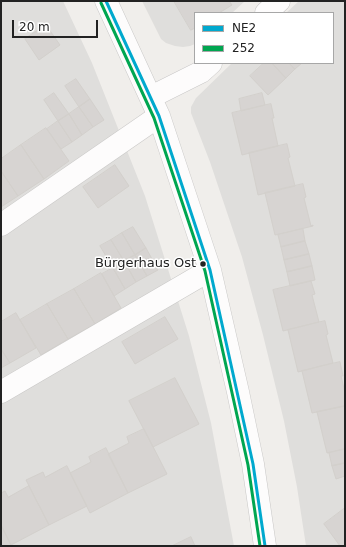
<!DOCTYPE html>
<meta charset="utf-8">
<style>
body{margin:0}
#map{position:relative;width:346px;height:547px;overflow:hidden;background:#f0eeeb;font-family:"DejaVu Sans",sans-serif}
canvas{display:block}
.frame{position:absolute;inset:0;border:2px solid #222;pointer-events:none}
.legend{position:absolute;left:194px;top:12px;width:140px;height:52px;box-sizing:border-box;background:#fff;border:1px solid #a7a7a7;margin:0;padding:5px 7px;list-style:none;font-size:12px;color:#222}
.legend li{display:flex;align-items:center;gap:8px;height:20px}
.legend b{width:20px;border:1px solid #a7a7a7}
.scale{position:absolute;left:12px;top:20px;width:86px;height:18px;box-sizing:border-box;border:2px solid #222;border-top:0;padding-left:5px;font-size:12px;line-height:14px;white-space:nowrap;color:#222;-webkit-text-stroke:3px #fff;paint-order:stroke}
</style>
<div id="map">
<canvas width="346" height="547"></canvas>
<div class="frame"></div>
<ul class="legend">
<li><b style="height:5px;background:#00a9ce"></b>NE2</li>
<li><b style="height:5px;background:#00a651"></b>252</li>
</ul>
<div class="scale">20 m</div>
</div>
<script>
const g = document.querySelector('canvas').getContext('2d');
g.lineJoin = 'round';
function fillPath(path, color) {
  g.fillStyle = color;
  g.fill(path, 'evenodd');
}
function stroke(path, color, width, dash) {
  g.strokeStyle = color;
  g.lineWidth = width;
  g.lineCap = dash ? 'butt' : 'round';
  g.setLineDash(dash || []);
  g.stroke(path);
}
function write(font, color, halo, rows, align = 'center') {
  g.font = font + ' "DejaVu Sans",sans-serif';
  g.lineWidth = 3;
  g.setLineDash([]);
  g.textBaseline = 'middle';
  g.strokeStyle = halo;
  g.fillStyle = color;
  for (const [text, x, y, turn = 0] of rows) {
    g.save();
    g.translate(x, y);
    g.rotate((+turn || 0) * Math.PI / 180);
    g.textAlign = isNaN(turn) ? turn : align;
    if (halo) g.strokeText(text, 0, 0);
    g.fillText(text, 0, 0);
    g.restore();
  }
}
fillPath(new Path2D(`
 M1,1H63L92,63L145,196L189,336L211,423L234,546H1Z
 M142,1H245L232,13H195V44L190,46L183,47L175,46L166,43L161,39Z
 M299,1H345V546H306L297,487L284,421L263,335L242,257L210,162L191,113V107L196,98L232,63H333V13H286Z`), '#dfdedc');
const building = new Path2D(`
 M174,1H229L232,5L219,13H195V28L191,30Z
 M46,25L60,45L39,60L25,39Z
 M264,63H272L286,78L268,95L250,76Z
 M272,63H289L295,69L286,78Z
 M289,63H302L295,69Z
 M76,79L90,99L79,107L65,86Z
 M54,93L69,114L58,121L44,100Z
 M262,93L265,105L241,111L239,99Z
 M90,99L104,120L93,127L79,107Z
 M271,104L274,118H272L278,146L242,155L232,113Z
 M79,107L93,127L82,135L69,114Z
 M69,114L82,135L72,142L58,121Z
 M58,121L72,142L61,149L47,129Z
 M46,128L69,161L44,179L21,145Z
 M287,144L290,157L288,158L295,186L258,195L249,153Z
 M21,145L44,179L18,196L1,171V159Z
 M115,165L129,186L98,208L83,187Z
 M1,171L18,196L1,207Z
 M303,184L306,197L304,198L311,226L313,225V226L275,235L265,193Z
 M133,227L146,248L135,255L122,233Z
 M303,229L305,241L281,247L278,235Z
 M122,233L135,255L124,261L111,240Z
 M111,240L124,261L113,268L100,246Z
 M305,241L309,254L284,260L281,247Z
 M146,248L158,270L147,276L135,255Z
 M309,254L312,266L287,272L284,260Z
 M135,255L147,276L136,282L124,261Z
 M124,261L136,282L125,289L113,268Z
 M312,266L315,280L290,286L287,272Z
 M113,268L125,289L114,296L102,274Z
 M101,273L121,308L95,324L74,289Z
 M311,281L315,294L312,295L319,322L283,331L273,290Z
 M74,289L95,324L68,339L47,304Z
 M47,304L68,339L41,355L20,320Z
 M16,313L36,348L10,363L1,349V322Z
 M165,317L178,339L135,364L122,342Z
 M325,321L328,334L326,335L333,363L298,372L288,330Z
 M1,349L10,363L1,368Z
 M340,362L343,376H341L345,393V406L312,413L302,371Z
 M175,378L199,424L153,447L129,401Z
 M345,406V449L327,453L317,412Z
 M144,429L167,474L128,493L108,454L129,443L127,437Z
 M106,448L128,493L90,513L70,473L91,462L89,457Z
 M345,449V463L332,466L329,453Z
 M345,463V476L336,479L332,466Z
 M67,466L87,506L49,525L26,480L43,472L45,477Z
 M29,486L49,525L11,545L1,525V493L5,491L8,497Z
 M345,508V546H340L324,524Z
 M1,525L11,545L8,546H1Z
 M191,537L195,546H172Z`);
fillPath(building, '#d7d4d2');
stroke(building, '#d3d0cc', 1);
const minor = new Path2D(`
 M106,1L159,116L210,270L238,392L253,464L265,546
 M266,13L279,1
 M151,97L201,72L211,63
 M1,225L159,116
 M1,392L210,270`);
stroke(minor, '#c9c8c7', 23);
stroke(minor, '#fdfcfc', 22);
stroke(new Path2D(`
 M106,1L159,116L210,270L253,464L265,546`), '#00a9ce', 3);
stroke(new Path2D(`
 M101,3L154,118L205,271L248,465L260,546`), '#00a651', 3);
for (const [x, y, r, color] of [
 [203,264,3.5,"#222"]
]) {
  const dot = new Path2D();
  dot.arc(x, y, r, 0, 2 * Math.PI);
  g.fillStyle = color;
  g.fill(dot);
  stroke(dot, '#fff', 1.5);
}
write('13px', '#222', '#fff', [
 ["Bürgerhaus Ost",196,264]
], 'right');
</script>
